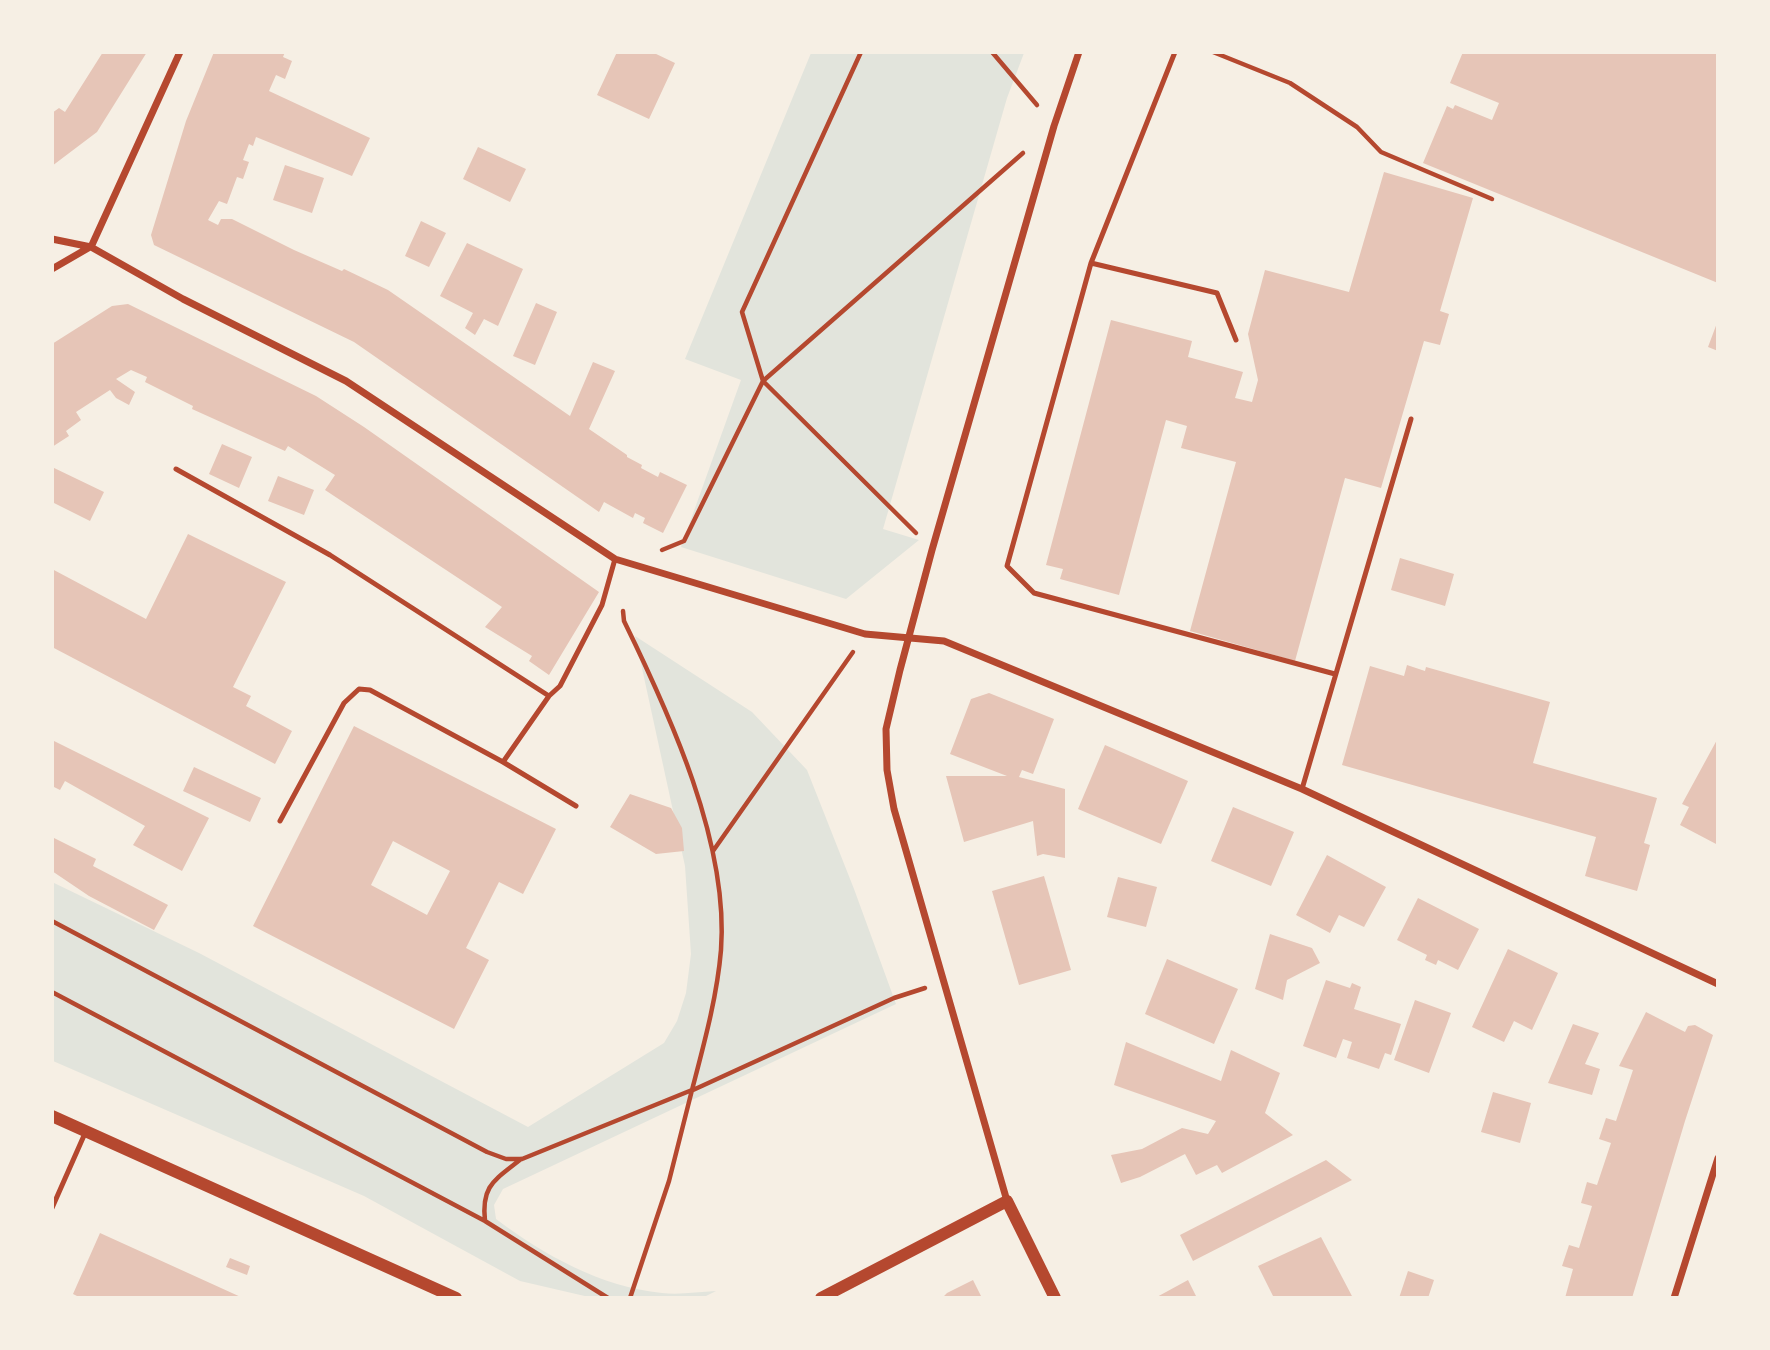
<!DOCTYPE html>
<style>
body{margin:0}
#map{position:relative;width:1770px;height:1350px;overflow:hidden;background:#f6efe4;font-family:Raleway,sans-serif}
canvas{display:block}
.frame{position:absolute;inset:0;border:54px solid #f6efe4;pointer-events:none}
</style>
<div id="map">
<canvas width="1770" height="1350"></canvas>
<div class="frame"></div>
</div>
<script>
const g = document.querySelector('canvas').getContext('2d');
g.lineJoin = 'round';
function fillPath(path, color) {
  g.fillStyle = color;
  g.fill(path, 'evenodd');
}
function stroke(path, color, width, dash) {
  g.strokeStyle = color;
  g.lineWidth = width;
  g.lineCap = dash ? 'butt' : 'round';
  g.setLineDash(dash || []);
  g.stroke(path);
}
fillPath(new Path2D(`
 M811,53H1024L1007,98L883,529L919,540L846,599L681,547L741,380L685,359Z
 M635,636L752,712L807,770L854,889L896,1004L503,1189L494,1205L496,1219C544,1255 601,1287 662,1293C679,1295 698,1292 716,1291L702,1298L589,1297L520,1281L364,1196L53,1061L52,882L199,953L528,1127L664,1043L677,1021L686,993L691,954L685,866Z`), '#e2e4dc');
fillPath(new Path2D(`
 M103,52H147L97,132L52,166V113L59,108L65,112Z
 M214,52H285L283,57L292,61L285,79L276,75L269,91L370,138L352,176L256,137L253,146L249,144L243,160L249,162L243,179L237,177L227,204L219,201L208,220L218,225L221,219H232L294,250L342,271L344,269L388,290L570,416L593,362L615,371L589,429L627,455V457L642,465L641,468L658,477L660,472L687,485L663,533L643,523L645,518L635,513L633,518L604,502L599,512L354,342L154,245L151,235L186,121Z
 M617,52H652L675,63L649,119L597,95Z
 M1463,52H1718V283L1423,163L1447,106L1453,109L1455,105L1492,120L1499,103L1450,83Z
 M478,147L526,169L510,202L463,179Z
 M285,165L324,178L312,213L273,200Z
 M1384,172L1473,198L1440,311L1449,314L1440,345L1424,341L1381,488L1345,478L1295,661L1190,631L1236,462L1181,448L1187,426L1166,420L1119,595L1060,579L1063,569L1046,565L1111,320L1192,341L1188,357L1243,372L1235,398L1252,402L1258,380L1248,334L1265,270L1349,292Z
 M421,221L446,233L429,267L405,256Z
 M467,243L523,269L498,326L484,319L475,335L465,328L473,313L440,296Z
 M536,303L557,312L535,365L513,356Z
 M128,304L316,396L364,427L599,592L549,675L529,661L532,656L485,627L502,607L325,490L335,475L288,446L285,451L192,409L193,406L145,382L147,377L131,370L116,379L135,392L129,405L116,398L110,390L76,412L81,420L66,431L69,436L52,447V344L112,306Z
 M1717,323H1718V351L1708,347Z
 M222,444L252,457L239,488L209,474Z
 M52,467L104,492L90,521L52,502Z
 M278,476L314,490L304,515L268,501Z
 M188,534L286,582L233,687L251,696L246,706L292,731L275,764L52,647V569L146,619Z
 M1400,558L1454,574L1445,606L1391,590Z
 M1407,665L1425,671L1426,667L1550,702L1533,763L1657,798L1644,843L1650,845L1637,891L1585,876L1596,837L1342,765L1370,666L1404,676Z
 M989,693L1054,719L1033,774L1022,770L1019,777L1065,789V858L1043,854L1037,856L1033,821L964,842L946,776H1007L950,754L971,699Z
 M354,726L556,829L523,894L499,882L466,948L489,960L454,1029L253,926ZM393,841L450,871L427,915L371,885Z
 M1718,738V845L1680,825L1689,807L1682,804Z
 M52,740L209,818L182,871L133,845L145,826L65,781L60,790L52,786Z
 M1105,745L1188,781L1161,844L1078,809Z
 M194,767L261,798L250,822L183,791Z
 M630,794L671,808L682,828L684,851L656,854L610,827Z
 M1233,807L1294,832L1271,886L1211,861Z
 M52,837L96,859L93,866L168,905L154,930L89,896L52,871Z
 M1327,855L1386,887L1364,927L1339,915L1330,933L1296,915Z
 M1044,876L1071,970L1019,985L992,891Z
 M1118,877L1157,887L1146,927L1107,917Z
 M1418,898L1479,929L1458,970L1438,960L1436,965L1425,960L1427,955L1397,940Z
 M1270,934L1312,948L1320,963L1287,980L1283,1000L1255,989Z
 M1508,949L1558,973L1532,1030L1514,1021L1504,1042L1472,1027Z
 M1167,959L1238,989L1214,1044L1145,1014Z
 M1326,980L1350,988L1352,983L1361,987L1354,1009L1401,1024L1391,1055L1385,1053L1379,1069L1347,1058L1352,1042L1343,1039L1336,1058L1303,1046Z
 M1415,1000L1451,1013L1429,1073L1394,1060Z
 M1646,1012L1685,1032L1688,1026L1695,1025L1713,1035L1685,1121L1632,1298H1565L1573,1269L1562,1266L1569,1245L1579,1248L1592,1206L1581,1203L1587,1182L1597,1185L1611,1143L1599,1139L1606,1118L1616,1121L1633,1070L1619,1066Z
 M1573,1024L1599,1033L1585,1064L1600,1069L1592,1095L1548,1083Z
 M1126,1042L1221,1081L1231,1050L1280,1073L1265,1113L1293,1135L1222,1173L1217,1165L1196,1175L1185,1154L1140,1177L1121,1183L1111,1155L1142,1149L1182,1128L1208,1134L1216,1121L1114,1085Z
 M1493,1092L1531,1103L1520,1143L1481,1132Z
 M1326,1160L1352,1180L1193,1261L1180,1235Z
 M100,1233L243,1298H81L73,1294Z
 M1321,1237L1353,1298H1274L1258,1266Z
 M230,1258L250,1266L247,1275L226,1267Z
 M1408,1271L1434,1280L1428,1298H1399Z
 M973,1280L982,1298H942L947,1293Z
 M1188,1280L1197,1298H1155Z`), '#e6c5b7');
stroke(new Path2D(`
 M992,52L1037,105
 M1213,52L1290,83L1357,127L1381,152L1492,199
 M916,533L763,381L1023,153
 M662,550L684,541L763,381L742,312L861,52
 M623,611L624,621C670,715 729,843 721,950C717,997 704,1044 692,1090
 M713,851L853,652
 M52,921L487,1152L506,1159H522L692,1090L669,1181L630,1298
 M52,992L485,1221L608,1298
 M693,1090L894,998L925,988
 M485,1221C481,1185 495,1180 521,1159`), '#b5482f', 4.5);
stroke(new Path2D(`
 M1091,263L1175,52
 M1236,340L1217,293L1091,263L1007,566L1034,593L1335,674
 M176,469L330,555L549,696L560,686L602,605L615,559
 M503,762L576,806
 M1302,789L1411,419
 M280,821L344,703L359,689L370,690L503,762L549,696
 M52,1208L86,1131`), '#b5482f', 5);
stroke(new Path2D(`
 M52,239L91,247L183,299L346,381L615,559L865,634L944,641L1302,789L1718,984
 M91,247L180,52
 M52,269L90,247
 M1007,1201L894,809L887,770L886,729L900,670L932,550L1054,126L1079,52
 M1674,1298L1718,1158`), '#b5482f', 7);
stroke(new Path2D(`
 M52,1116L456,1298
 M821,1298L1007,1201L1055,1298`), '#b5482f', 12);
</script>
